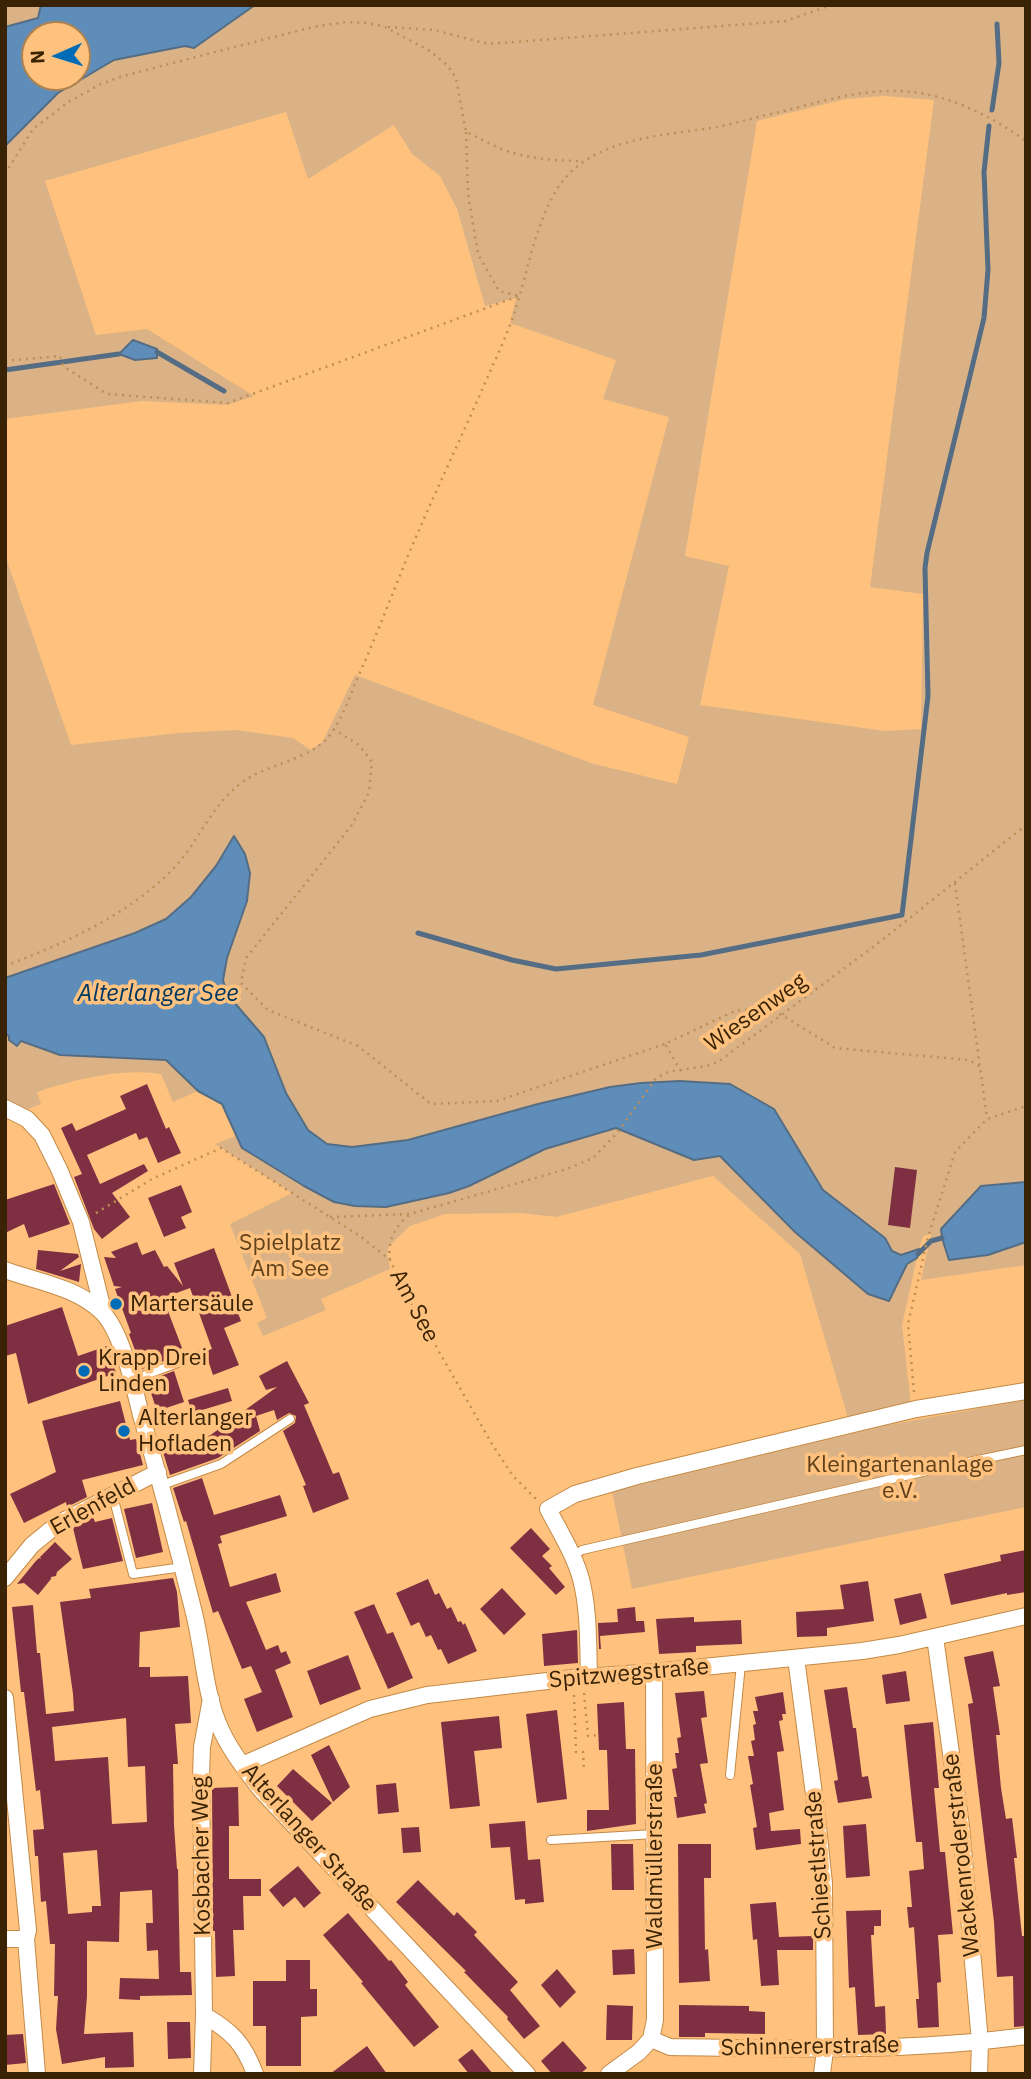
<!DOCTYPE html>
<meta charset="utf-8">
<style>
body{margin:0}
#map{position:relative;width:1031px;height:2079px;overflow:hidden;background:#fec27e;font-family:"IBM Plex Sans",sans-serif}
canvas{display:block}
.frame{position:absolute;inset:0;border:7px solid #3a2305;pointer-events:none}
.north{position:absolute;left:21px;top:21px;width:70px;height:70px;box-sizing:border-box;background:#fec27e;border:2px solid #b0824e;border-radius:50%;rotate:267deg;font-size:19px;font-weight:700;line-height:28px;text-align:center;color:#3a2305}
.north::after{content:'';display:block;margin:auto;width:24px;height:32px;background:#006cb7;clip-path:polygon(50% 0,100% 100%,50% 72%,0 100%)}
</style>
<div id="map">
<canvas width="1031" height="2079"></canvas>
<div class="frame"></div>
<div class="north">N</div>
</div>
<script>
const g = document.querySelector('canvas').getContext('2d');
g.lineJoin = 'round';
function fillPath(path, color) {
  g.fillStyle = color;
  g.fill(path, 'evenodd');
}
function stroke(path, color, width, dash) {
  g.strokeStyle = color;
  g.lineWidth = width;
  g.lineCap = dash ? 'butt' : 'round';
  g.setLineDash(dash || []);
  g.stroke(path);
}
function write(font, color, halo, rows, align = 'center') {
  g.font = font + ' "IBM Plex Sans",sans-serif';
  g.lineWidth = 7;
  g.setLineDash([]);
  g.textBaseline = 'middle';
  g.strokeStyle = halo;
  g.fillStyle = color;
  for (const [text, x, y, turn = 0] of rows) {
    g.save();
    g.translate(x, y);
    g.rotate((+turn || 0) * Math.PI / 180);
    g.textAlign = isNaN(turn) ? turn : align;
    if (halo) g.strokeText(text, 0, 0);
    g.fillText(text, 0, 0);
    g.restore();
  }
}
fillPath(new Path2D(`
 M5,5H41L39,18L5,27Z
 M255,5H1026V1182L981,1186L987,1255L1026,1242V1265L921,1280L931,1234L923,1236L919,1249L901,1256L892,1251L885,1238L823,1190L774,1109L730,1084L680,1081L641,1083L610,1087L538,1104L408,1140L352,1147L327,1144L308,1130L286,1093L264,1037L227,994L223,980L227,958L247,901L234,836L216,866L191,897L166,919L135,933L5,978V555L71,745L178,733L236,730L293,738L311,750L323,741L355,675L594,764L677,784L689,737L593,705L669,417L603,399L616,360L510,323L516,298L485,306L457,209L440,176L412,154L394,125L308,179L286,112L45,181L96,335L147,329L254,396L227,405L142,401L5,419V146L58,93L114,60L185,46L195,48ZM884,96L934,100L870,587L923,594L921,729L885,731L700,705L729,566L685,556L757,121L846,99Z
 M5,1034L17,1046L21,1040L61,1055L166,1060L198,1091L173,1102L161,1074C121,1068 76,1079 37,1092L41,1104L26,1110L5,1103Z
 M616,1128L694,1160L720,1156L795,1232L890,1300L907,1264L917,1258L902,1325L911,1405L848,1418L800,1254L713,1176L556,1217L521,1213L445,1214L410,1226L389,1246L387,1254L390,1269L321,1299L326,1310L263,1336L257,1323L267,1318L230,1224L292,1193L215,1144L236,1136L242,1148L261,1161L334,1202L355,1206L385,1207L449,1193L469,1186L545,1149Z
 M1026,1400V1507L632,1589L612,1491L888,1425Z`), '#dbb286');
const water = new Path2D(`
 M41,5H255L194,48L185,46L114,60L58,93L5,146V27L38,18ZM35,35H77V77H35Z
 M133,340L157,349V358L135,360L119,354Z
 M234,836L245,854L250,873L247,901L227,958L223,980L227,994L264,1037L286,1093L308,1130L327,1144L352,1147L408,1140L538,1104L610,1087L641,1083L680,1081L730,1084L774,1109L823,1190L885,1238L892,1251L901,1255L919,1249L917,1258L907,1264L889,1301L868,1294L795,1232L720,1156L694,1160L616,1128L545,1149L469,1186L449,1193L386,1207L355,1206L334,1202L304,1186L242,1148L222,1104L198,1091L166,1060L60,1055L21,1041L17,1046L9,1040V1036L5,1034V978L135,933L166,919L191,897L216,866Z
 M1026,1182V1242L988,1255L949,1260L942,1238L941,1229L981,1186Z`);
fillPath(water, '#5f8dba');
stroke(water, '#546d84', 2);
stroke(new Path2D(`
 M992,110L999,63L997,24
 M157,352L224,391
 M5,370L119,354
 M418,933L512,960L556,969L701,955L902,915L928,696L925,568L927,553L984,318L988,270L984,172L989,126
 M918,1254L931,1241L942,1238`), '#546d84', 5);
fillPath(new Path2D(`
 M147,1084L166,1129L169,1127L181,1153L158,1163L147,1137L139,1140L136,1133L87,1155L100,1184L144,1164L148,1171L112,1193L130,1217L102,1239L94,1229L74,1177L82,1174L61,1128L72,1123L76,1131L126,1109L120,1096Z
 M895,1167L917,1170L910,1228L888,1225Z
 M54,1184L70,1224L29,1238L24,1224L5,1233V1200Z
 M181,1185L192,1212L181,1217L186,1228L164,1237L148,1198Z
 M137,1242L142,1255L155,1250L164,1267L167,1266L183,1286L174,1263L214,1248L241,1321L224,1328L239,1365L213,1375L205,1351L212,1349L190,1288L163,1298L182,1348L168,1354L169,1359L142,1369L129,1334L131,1333L115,1289L122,1287L114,1286L104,1257L116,1258L111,1252Z
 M38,1250L78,1254L79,1257L60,1271L81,1264L79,1282L36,1269Z
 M62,1307L78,1356L107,1346L116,1373L28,1404L16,1353L5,1356V1326Z
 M287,1361L309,1403L304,1405L333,1474L339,1472L349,1499L313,1513L303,1486L306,1485L283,1431L295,1423L296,1416L289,1413L277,1420L274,1410L256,1416L260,1431L218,1458L170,1475L163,1452L198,1442L212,1434L277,1387L266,1390L259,1376Z
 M174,1371L184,1402L157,1411L147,1381Z
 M228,1388L232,1401L192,1413L188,1400Z
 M120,1401L130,1440L136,1439L143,1465L82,1480L87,1497L67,1507L66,1502L24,1523L10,1494L56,1472L42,1421Z
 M202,1478L214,1515L280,1495L287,1516L220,1536L222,1543L218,1544L230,1587L276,1573L281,1592L246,1602L266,1650L278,1645L281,1653L286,1651L291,1663L275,1670L293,1717L257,1732L244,1699L262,1692L251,1666L242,1669L218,1611L213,1613L186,1521L184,1522L173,1488Z
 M152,1503L163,1552L136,1558L124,1509Z
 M93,1517L95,1522L112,1518L123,1561L83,1569L73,1528Z
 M531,1528L550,1549L542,1556L552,1566L549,1568L565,1587L556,1595L510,1548Z
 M55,1542L72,1559L57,1572L56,1576L51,1577V1579L38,1595L24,1583L17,1584L35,1562L39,1558L41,1559L40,1557Z
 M1026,1550V1592L1007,1595V1593L951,1605L944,1574L1001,1561L1000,1555Z
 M173,1578L177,1592L180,1627L140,1632L139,1667H150V1677L188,1676L191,1723L175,1724L178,1764H173L174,1825L177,1869H178L180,1972H191L192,1995L140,1996V2000L119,1999L120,1978L159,1979L158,1950L147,1951L146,1923H153L152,1890L120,1892L119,1942L87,1941V1996L84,2034L133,2032L134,2067L105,2068V2057L62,2064L56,2029L58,1996H54L55,1944H50L46,1901L41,1902L38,1856H35L33,1830L44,1829L40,1790L36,1791L24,1692H21L12,1607L33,1605L37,1653H40L46,1714L74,1711L73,1694L60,1602L91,1598L89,1589ZM126,1718L128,1767L145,1766L147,1822L112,1824L108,1757L55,1761L52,1727ZM97,1850L101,1906H92V1912L68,1914L63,1853Z
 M428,1579L435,1595L439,1593L447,1609L451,1607L458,1622L461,1621L463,1625L465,1623L477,1651L448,1664L441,1649L438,1650L431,1635L426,1637L419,1622L411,1626L396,1593Z
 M868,1581L874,1621L827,1628V1636L797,1637L796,1612L844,1609L840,1585Z
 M502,1588L526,1614L504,1635L480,1609Z
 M921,1593L927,1618L900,1625L894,1599Z
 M374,1604L387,1634L393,1632L413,1678L388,1689L354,1612Z
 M635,1607L636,1621H644L645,1632L600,1636L601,1649H599L598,1623L618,1622L617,1609Z
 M694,1617V1622L741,1620L742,1644L696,1646V1652L659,1654L656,1619Z
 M577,1630L578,1663L544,1666L542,1634Z
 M993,1651L1000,1686L993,1687L1000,1735H996L1001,1788L1006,1819L1012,1818L1017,1858H1014L1022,1936H1026V2026L1014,2027L1013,1976L997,1977L994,1922L968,1704L973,1703L964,1657Z
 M348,1655L361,1689L320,1705L307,1671Z
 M906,1671L910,1701L886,1704L882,1675Z
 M847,1687L853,1728H856L862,1777L868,1776L872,1798L838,1803L834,1781L838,1780L824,1690Z
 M704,1691L707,1717L701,1718L708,1763L700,1764L707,1803L704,1804L706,1813L677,1818L674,1797H677L672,1769L677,1768L675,1753H679L677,1738L681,1737L675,1693Z
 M783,1692L786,1714H782L783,1720L779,1721L784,1751L777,1752L784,1810L769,1813L771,1831L800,1829L801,1844L756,1850L753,1828L757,1827L750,1785L753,1784L748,1756H754L751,1741L755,1740L753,1725L756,1724L753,1711H758L755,1697Z
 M624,1702L626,1749H635L636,1824L587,1831V1810H609L607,1750H599L597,1704Z
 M557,1710L567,1799L537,1803L526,1714Z
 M499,1716L502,1748L474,1751L480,1806L450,1809L441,1722Z
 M933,1722L939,1788H934L940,1852H945L953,1934L938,1935L941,1982L937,1983L939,2027L918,2028L916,1999H919L914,1927L909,1928L907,1907H912L909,1871L924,1869L922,1842H916L904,1725Z
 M329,1745L350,1787L333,1802L311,1755Z
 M293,1769L332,1803L312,1821L277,1786Z
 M396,1783L399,1812L378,1814L376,1785Z
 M238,1787L239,1826H229V1879H261V1896H243L244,1930H233L235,1976L216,1977L215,1931H213L212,1788Z
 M525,1821L528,1860L540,1859L544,1902L525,1904V1899L515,1900L510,1847L491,1848L489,1824Z
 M866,1824L870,1876L846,1878L843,1826Z
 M419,1827L421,1852L403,1853L401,1828Z
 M611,1844H633L634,1890H612Z
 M678,1844H711V1878H704L705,1950L708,1949L710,1981L679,1983Z
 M298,1866L321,1893L304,1908L295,1897L283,1907L269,1890Z
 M418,1880L454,1916L457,1912L477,1932L474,1935L518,1982L510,1990L540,2026L524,2039L507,2019L508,2017L464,1972L466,1971L396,1902Z
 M776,1902L779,1937L813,1936V1950H777L779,1985L761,1986L757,1939L753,1940L750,1904Z
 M881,1910V1926H874V1935H871L875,2007L885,2006L886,2034L858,2035L855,1987L849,1988L846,1911Z
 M348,1913L389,1961L391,1960L408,1982L405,1985L439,2027L414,2047L361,1983L363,1982L323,1935Z
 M634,1949L635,1974L613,1975L612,1950Z
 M286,1960H310V1989H317V2016L301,2017V2066H266V2026H253V1981H286Z
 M557,1969L576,1992L560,2008L541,1985Z
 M607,2005L633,2006L632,2040H606Z
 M679,2005L749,2006V2011L765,2012V2034L705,2033V2037H679Z
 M167,2022H190L191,2058L168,2059Z
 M23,2034L26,2063L5,2065V2035Z
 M563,2041L587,2068L580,2074H552L541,2061Z
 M367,2046L387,2074H330Z
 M472,2049L493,2074H469L458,2060Z`), '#7e3042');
const service = new Path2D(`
 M132,1380L199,1355
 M162,1485L221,1464L290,1419
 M113,1496L133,1574L183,1567
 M573,1556L582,1550L940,1468L1026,1450
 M730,1775L741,1664
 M551,1840L655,1834`);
const minor = new Path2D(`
 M5,1108L27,1119L42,1135L59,1169L81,1222L104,1314
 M5,1270C38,1282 76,1287 102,1312C122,1332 134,1387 141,1415C160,1480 177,1544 193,1609C203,1647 204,1688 218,1723C228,1748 245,1769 261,1790L527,2074
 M5,1578L32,1545L59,1523L158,1472
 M935,1637L961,1826L980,2042L979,2074
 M796,1658L817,1817L824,1883L825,2050L822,2074
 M589,1677C588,1644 589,1610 581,1579C574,1554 560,1532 548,1509L575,1494L637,1476L916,1409L1026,1391
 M5,1698L28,1930L26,1939L37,2074
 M242,1765L370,1709L427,1695L573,1678L654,1672L862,1651L899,1645L1026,1616
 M5,1939H26
 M204,2015C231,2031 244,2043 255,2074
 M651,2039L655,2020L654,1672
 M202,2074L204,2015L201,1776L202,1747L211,1699
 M609,2074L639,2052L651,2039L670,2047C789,2049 908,2052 1026,2036`);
stroke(service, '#c48a46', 10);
stroke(minor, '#c48a46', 18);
stroke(new Path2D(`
 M388,27L434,30L488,44L786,21L831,5
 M466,132L468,194L478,254L499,291L519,296
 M5,174L33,129L70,101L101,84L120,77L192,58L313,27L346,22L368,23L385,27L430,51L447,65L456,78L466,132C479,138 493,146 507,151C531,159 558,161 583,161
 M5,361L60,356L63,366L107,394L228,403L519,296
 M333,729L359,745L372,762L369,792L352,825L246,958L241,983L268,1010L358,1046L431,1104L497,1101L665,1044
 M955,883L987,1119
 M5,966C65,943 129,915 174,868C200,840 212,803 244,781C268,764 312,759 330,735C342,719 349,699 356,681C374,642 389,602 405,563C431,500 461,439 488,376C497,356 507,335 514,314C529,271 538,200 574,169C613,136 670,135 717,127C737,123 756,117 776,113C812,104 849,92 887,91C938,89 985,112 1026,141
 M681,1071L665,1044L735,1011L759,1008L782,1015L835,1048L969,1060L981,1067
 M96,1213L152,1179L221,1148L360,1236L390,1260L406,1294L492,1444L513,1476L537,1500
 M330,1217L410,1214L567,1169L593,1158L618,1132L656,1078L668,1072L707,1066L718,1062L881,941L1026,825
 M390,1260C387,1241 395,1226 410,1214
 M914,1392L908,1324L928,1237L955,1152L987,1119L1026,1106
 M584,1693L588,1736L598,1735
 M574,1695L576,1752H583L584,1769`), '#be8e57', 2.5, [2, 5]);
stroke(service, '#fff', 8);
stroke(minor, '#fff', 16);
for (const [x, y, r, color] of [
 [116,1304,7,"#006cb7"],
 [84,1371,7,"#006cb7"],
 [124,1431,7,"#006cb7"]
]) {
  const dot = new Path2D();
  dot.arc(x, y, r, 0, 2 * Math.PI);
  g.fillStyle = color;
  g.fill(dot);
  stroke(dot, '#fec27e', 2.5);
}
write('23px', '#3a2305', '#fec27e', [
 ["Wiesenweg",756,1013,-35],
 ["Am See",414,1306,62],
 ["Erlenfeld",93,1507,-29],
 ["Spitzwegstraße",629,1674,-5],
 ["Alterlanger Straße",309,1838,48],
 ["Wackenroderstraße",962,1855,-96],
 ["Kosbacher Weg",202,1856,-91],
 ["Waldmüllerstraße",655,1856,-90],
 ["Schiestlstraße",819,1865,-94],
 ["Schinnererstraße",810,2047,-1]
]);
write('23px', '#60411b', '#fec27e', [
 ["Spielplatz",290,1243],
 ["Am See",290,1269],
 ["Kleingartenanlage",900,1465],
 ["e.V.",900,1491]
]);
write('23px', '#3a2305', '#fec27e', [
 ["Martersäule",130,1304],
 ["Krapp Drei",98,1358],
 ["Linden",98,1384],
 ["Alterlanger",138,1418],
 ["Hofladen",138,1444]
], 'left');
write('italic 24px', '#003863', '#fec27e', [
 ["Alterlanger See",158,994]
]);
</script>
